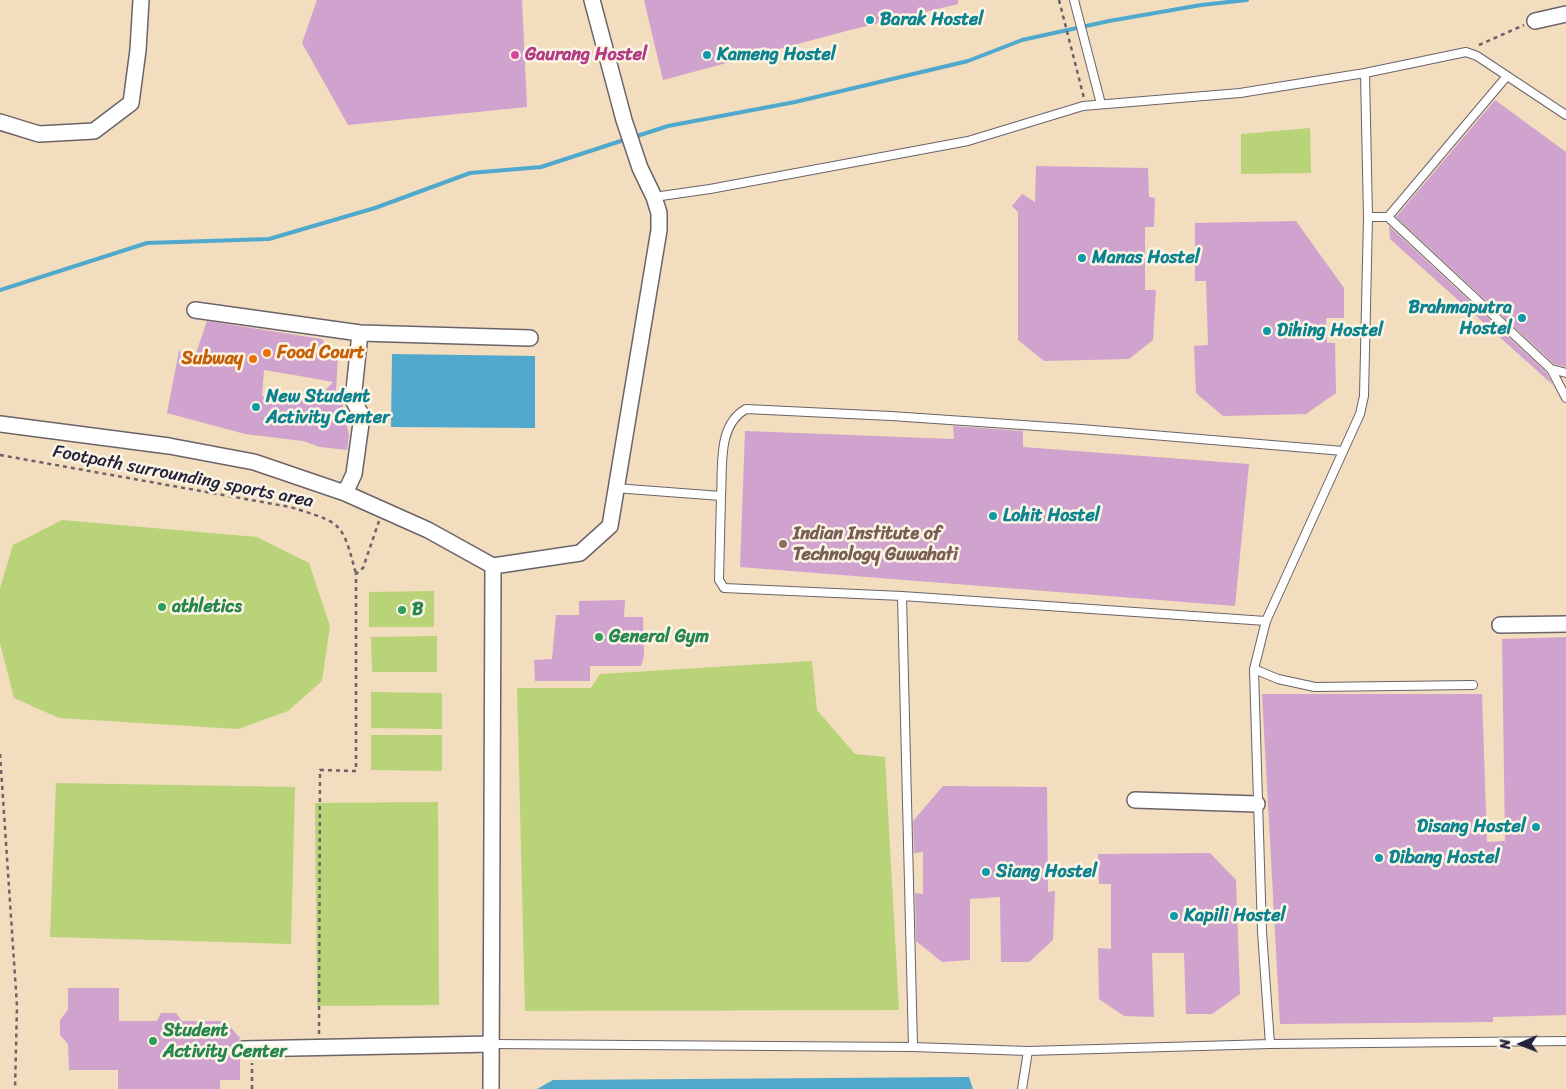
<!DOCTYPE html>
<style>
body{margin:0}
#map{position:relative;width:1566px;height:1089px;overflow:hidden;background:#f2ddbe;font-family:Sriracha,sans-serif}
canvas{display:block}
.north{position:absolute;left:1496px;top:1019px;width:50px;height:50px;-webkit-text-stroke:4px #fcf5e5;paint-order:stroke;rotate:269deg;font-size:14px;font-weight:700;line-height:20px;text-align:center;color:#22223b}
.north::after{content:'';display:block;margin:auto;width:18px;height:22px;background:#22223b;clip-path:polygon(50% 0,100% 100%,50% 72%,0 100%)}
</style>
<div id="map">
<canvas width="1566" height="1089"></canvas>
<div class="north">N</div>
</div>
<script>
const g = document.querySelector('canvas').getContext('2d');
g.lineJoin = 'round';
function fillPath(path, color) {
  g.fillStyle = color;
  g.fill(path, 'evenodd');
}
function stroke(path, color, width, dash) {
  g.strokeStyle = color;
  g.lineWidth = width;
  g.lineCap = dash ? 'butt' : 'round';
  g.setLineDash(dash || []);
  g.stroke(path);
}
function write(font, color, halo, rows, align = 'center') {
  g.font = font + ' Sriracha,sans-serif';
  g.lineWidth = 5;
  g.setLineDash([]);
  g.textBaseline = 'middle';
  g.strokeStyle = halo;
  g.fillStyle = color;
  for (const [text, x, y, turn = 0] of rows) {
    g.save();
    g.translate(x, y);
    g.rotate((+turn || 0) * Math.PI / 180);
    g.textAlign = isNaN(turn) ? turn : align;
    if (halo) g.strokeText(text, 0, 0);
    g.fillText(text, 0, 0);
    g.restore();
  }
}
fillPath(new Path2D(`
 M1310,128L1311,173L1241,174V134Z
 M62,520L257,537L309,563L330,626L322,681L288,711L238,729L59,718L14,698L0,643V588L13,545Z
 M434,591V627H369V592Z
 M437,636V672H372L371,637Z
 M812,661L817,710L855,754L885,757L899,1010L525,1011L517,688H591L600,674Z
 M371,692L442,693V729L371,728Z
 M371,735H442V771L371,770Z
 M56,783L295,787L291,944L50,937Z
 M438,802L439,1005L317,1006L315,803Z`), '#b9d379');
fillPath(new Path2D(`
 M392,354L535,356V428L391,427Z
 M969,1077L973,1089H537L553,1080Z`), '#50a9cd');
stroke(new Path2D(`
 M634,137L668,126L795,102L968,61L1022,40L1109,21L1201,5L1247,0
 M0,290L147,243L269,239L375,208L470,173L541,167L627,139`), '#50a9cd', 4);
fillPath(new Path2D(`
 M317,0H522L527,107L348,125L302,43Z
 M644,0H958V4L850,30L663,80Z
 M1495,100L1566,152V367L1554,364L1396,217Z
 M1036,166L1148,168L1149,197L1155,198L1154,227H1145V290H1156L1153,340L1129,359L1044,361L1018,340V212L1012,206L1022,194L1035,202Z
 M1296,221L1344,288V318H1326L1327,343H1335L1336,393L1306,414L1223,416L1196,393L1194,346L1208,345L1206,281H1195V223Z
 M1389,226L1546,372L1553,385L1390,239Z
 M207,321L322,339L328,349L338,356L336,391L340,392L349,435L347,450L320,447L303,441L245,434L167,413L179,351L195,356ZM264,370L294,375L333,382L315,401L262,396Z
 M953,426L1023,431V447L1249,464L1235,606L740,567L745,431L954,439Z
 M625,600L624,617H643L644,656L641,666H590V681H535L534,660L552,659L556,615H579V601Z
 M1566,637V1015L1493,1017V1022L1280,1024L1262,694H1482L1487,842L1505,841L1502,639Z
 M943,786L1047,787L1048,892L1055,891L1053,940L1029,962H1001L1000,897L970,899V960L942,962L916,941L915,893L923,894V852L914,853L913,821Z
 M1210,853L1236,880L1240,994L1212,1014H1186L1184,953H1152L1154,1017L1124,1016L1099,999L1098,948L1111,949V884H1099L1098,854Z
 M68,988H119V1021H157L161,1013H176L182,1021H225L240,1038L234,1049L235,1054L240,1058V1080H220V1089H118V1070H69L68,1044L60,1035V1020L68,1010Z`), '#d0a2ce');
const lane = new Path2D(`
 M1074,0L1101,104
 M654,197L710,189L968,141L1083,106L1240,93L1365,73L1466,52L1477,56L1566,115
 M1368,217H1388L1507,76
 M1388,217L1551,369L1566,398
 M1551,369L1566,373
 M615,488L721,496L719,580L724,588L902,596L1266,621
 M721,496C723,466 717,425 746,409L891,416L1081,429L1343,451
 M902,596L913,1047
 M1254,669L1278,679L1315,687L1473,685
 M492,1044L913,1047L1028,1051L1270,1044L1566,1041
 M1270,1044L1262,932L1254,669L1266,621L1360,414L1364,396L1368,217L1365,73
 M1022,1089L1028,1051`);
const street = new Path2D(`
 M1535,21L1566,14
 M0,122L39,134L94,131L131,103L138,50L141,0
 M195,310L360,333L530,338
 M0,424L169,446L254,462L345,493L428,530L493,566
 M345,493L354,474L362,416L353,400L360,333
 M1500,625L1566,624
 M1135,800L1257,804
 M243,1049L492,1044
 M491,1089L493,566L580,553L610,526L659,230V213L654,197L640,168L624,120L592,0`);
stroke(lane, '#6b6369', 10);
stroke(street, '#6b6369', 18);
stroke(new Path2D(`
 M1059,0L1084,98
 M1479,45L1524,25
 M0,455L290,507C342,523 342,521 356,574
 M0,754L17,1006L15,1089
 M319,1034L320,770L356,771V574L363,568L379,521
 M252,1089V1063`), '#6b6369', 2.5, [4, 4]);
stroke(lane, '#fff', 8);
stroke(street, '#fff', 15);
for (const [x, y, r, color] of [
 [870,20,5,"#0f9aa8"],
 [515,55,5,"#d1479c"],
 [707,55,5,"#0f9aa8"],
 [1082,258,5,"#0f9aa8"],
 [1522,318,5,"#0f9aa8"],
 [1267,331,5,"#0f9aa8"],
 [267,353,5,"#e8710a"],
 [253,359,5,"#e8710a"],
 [256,407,5,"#0f9aa8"],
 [993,516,5,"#0f9aa8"],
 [783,544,5,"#8d6e63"],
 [162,607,5,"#2e9e5b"],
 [402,610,5,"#2e9e5b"],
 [599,637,5,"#2e9e5b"],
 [1536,827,5,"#0f9aa8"],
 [1379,858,5,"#0f9aa8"],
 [986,872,5,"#0f9aa8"],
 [1174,916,5,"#0f9aa8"],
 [153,1041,5,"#2e9e5b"]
]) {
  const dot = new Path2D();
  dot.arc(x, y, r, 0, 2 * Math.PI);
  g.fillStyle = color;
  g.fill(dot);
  stroke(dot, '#fcf5e5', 2);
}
write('bold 18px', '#0d838f', '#fcf5e5', [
 ["Barak Hostel",880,20],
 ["Kameng Hostel",717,55],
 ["Manas Hostel",1092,258],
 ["Brahmaputra",1512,308,"right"],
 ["Hostel",1512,329,"right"],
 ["Dihing Hostel",1277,331],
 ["New Student",266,397],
 ["Activity Center",266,418],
 ["Lohit Hostel",1003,516],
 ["Disang Hostel",1526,827,"right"],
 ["Dibang Hostel",1389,858],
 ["Siang Hostel",996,872],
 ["Kapili Hostel",1184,916]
], 'left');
write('bold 18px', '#b23c85', '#fcf5e5', [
 ["Gaurang Hostel",525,55]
], 'left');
write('bold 18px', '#c56008', '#fcf5e5', [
 ["Food Court",277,353],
 ["Subway",243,359,"right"]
], 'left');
write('18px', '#22223b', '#fcf5e5', [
 ["Footpath surrounding sports area",183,477,11]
]);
write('bold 18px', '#785e54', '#fcf5e5', [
 ["Indian Institute of",793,534],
 ["Technology Guwahati",793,555]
], 'left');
write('bold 18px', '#27864d', '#fcf5e5', [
 ["athletics",172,607],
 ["B",412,610],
 ["General Gym",609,637],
 ["Student",163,1031],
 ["Activity Center",163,1052]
], 'left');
</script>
